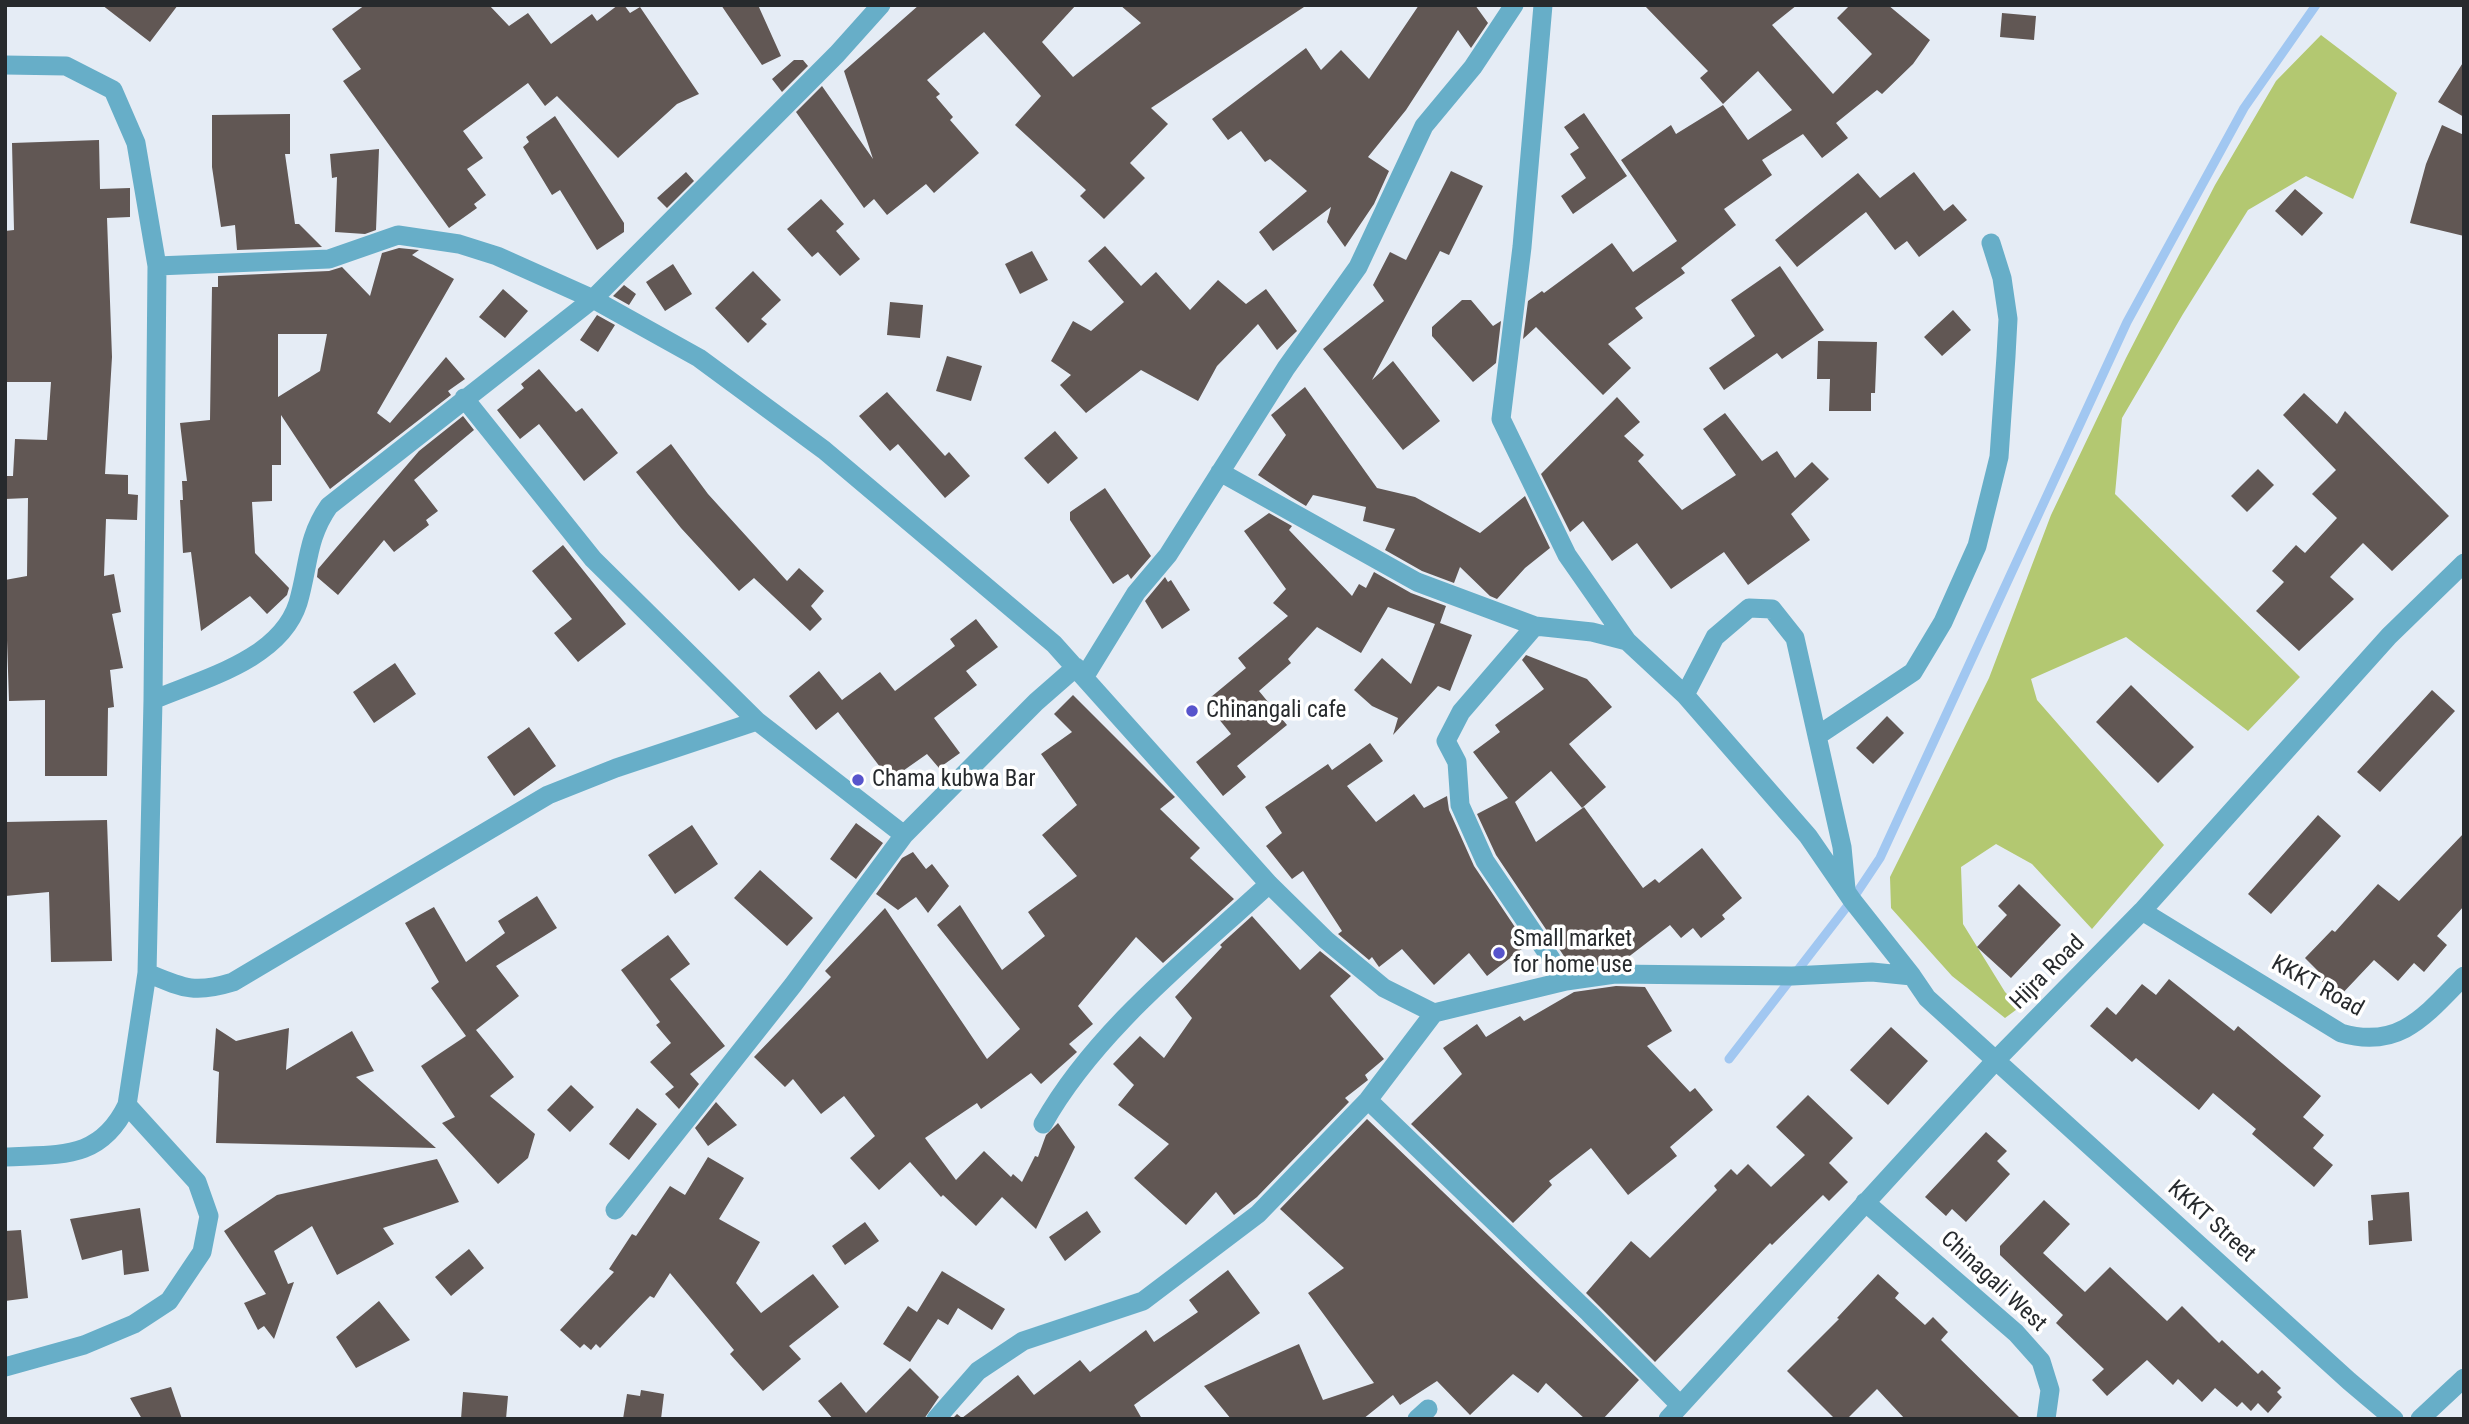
<!DOCTYPE html>
<style>
body{margin:0}
#map{position:relative;width:2469px;height:1424px;overflow:hidden;background:#e5ecf5;font-family:"Roboto Condensed",sans-serif}
canvas{display:block}
.frame{position:absolute;inset:0;border:7px solid #272a2d;pointer-events:none}
</style>
<div id="map">
<canvas width="2469" height="1424"></canvas>
<div class="frame"></div>
</div>
<script>
const g = document.querySelector('canvas').getContext('2d');
g.lineJoin = 'round';
function fillPath(path, color) {
  g.fillStyle = color;
  g.fill(path, 'evenodd');
}
function stroke(path, color, width, dash) {
  g.strokeStyle = color;
  g.lineWidth = width;
  g.lineCap = dash ? 'butt' : 'round';
  g.setLineDash(dash || []);
  g.stroke(path);
}
function write(font, color, halo, rows, align = 'center') {
  g.font = font + ' "Roboto Condensed",sans-serif';
  g.lineWidth = 7;
  g.setLineDash([]);
  g.textBaseline = 'middle';
  g.strokeStyle = halo;
  g.fillStyle = color;
  for (const [text, x, y, turn = 0] of rows) {
    g.save();
    g.translate(x, y);
    g.rotate((+turn || 0) * Math.PI / 180);
    g.textAlign = isNaN(turn) ? turn : align;
    if (halo) g.strokeText(text, 0, 0);
    g.fillText(text, 0, 0);
    g.restore();
  }
}
fillPath(new Path2D(`
 M2321,35L2397,93L2353,199L2306,176L2248,210L2183,314L2122,418L2115,494L2300,677L2248,731L2126,637L2031,679L2037,700L2164,845L2092,929L2032,864L1996,844L1961,867L1963,924L2005,992L2020,1007L2005,1018L1952,976L1891,908L1890,877L1989,678L2051,515L2126,358L2215,185L2276,81Z`), '#b3c871');
stroke(new Path2D(`
 M1729,1059L1852,900L1880,858L2127,322L2244,108L2316,5`), '#a1c7f1', 9);
fillPath(new Path2D(`
 M102,5H178L150,42Z
 M365,5H489L509,26L528,13L551,44L592,14L597,21L618,5H624L630,13L640,7L699,94L677,104L618,158L557,96L545,106L528,83L463,131L483,158L467,169L486,195L474,204L477,208L449,228L343,81L361,69L332,29Z
 M721,5H758L781,56L762,65Z
 M919,5H1076L1042,42L1073,77L1141,23L1120,5H1307L1151,108L1168,124L1130,163L1145,178L1104,219L1080,196L1086,190L1015,125L1041,96L984,32L927,80L940,94L936,97L953,117L950,120L979,153L934,193L926,184L887,215L874,199L864,208L796,112L822,86L873,159L844,71Z
 M1419,5H1475L1488,23L1471,48L1458,30L1406,110L1368,157L1389,171L1374,204L1345,247L1327,222L1331,207L1273,251L1259,232L1307,191L1270,159L1265,162L1241,131L1228,140L1212,119L1306,48L1321,70L1341,50L1369,79Z
 M1644,5H1797L1772,25L1833,94L1872,54L1837,18L1850,5H1888L1930,40L1913,64L1882,94L1877,90L1836,123L1848,138L1822,158L1803,134L1762,160L1772,175L1724,209L1736,225L1681,268L1685,273L1635,308L1643,318L1608,344L1631,368L1603,395L1536,327L1523,339L1528,301L1542,291L1544,293L1612,243L1633,272L1677,241L1621,160L1671,125L1676,134L1723,105L1748,140L1792,110L1758,71L1723,104L1700,78L1708,71Z
 M2002,13L2036,16L2034,40L2000,37Z
 M794,60H803L808,66L782,92L772,79Z
 M2464,61V117L2438,102Z
 M1584,113L1627,176L1573,214L1561,196L1586,178L1570,154L1579,148L1564,127Z
 M290,114V154H285L295,224H299L322,247L237,250L235,225L221,227L212,167V115Z
 M555,116L624,223V232L597,250L560,190L552,195L523,147L529,142L526,137Z
 M2442,125L2464,135V236L2410,223L2426,164Z
 M99,140L100,189L130,188V217L107,218L112,357L105,474L128,475V494L138,495L137,520L106,519L104,576L114,574L121,612L112,614L123,668L110,670L114,707L108,708L107,776H45V700L9,701L5,580L27,576L28,498L5,499V476H13L15,439L47,440L51,382H5V231L14,230L12,143Z
 M379,149L376,230L365,234L335,232L337,177L332,178L330,154Z
 M1451,171L1483,186L1449,255L1440,251L1372,380L1393,361L1440,421L1403,450L1323,349L1384,301L1373,285L1390,252L1406,260Z
 M686,172L694,181L667,208L657,198Z
 M1914,172L1944,211L1953,204L1967,220L1919,257L1907,241L1895,250L1866,212L1797,267L1775,240L1858,173L1880,198Z
 M2295,189L2323,213L2302,236L2275,211Z
 M821,199L844,224L836,231L860,259L840,276L818,252L812,257L787,229Z
 M1105,246L1141,286L1156,272L1190,310L1218,280L1246,304L1266,289L1297,331L1277,350L1258,324L1217,366L1198,401L1141,370L1086,413L1060,385L1071,375L1051,361L1073,321L1091,331L1124,302L1088,261Z
 M399,248L419,250L412,255L454,279L377,413L390,423L446,357L465,379L448,391L451,395L330,489L281,415V465H272V501L252,502L255,553L289,588L287,595L267,614L250,596L201,631L191,552L183,553L180,500H183L182,481H187L180,423L210,420L212,287H218V276L329,271L342,267L370,296L382,253ZM278,334H327L320,371L278,397Z
 M1032,251L1048,280L1020,294L1005,264Z
 M673,264L692,294L665,311L646,282Z
 M1780,266L1824,330L1782,359L1777,353L1724,390L1709,368L1755,336L1731,300Z
 M753,271L781,300L761,319L767,324L748,343L715,308Z
 M624,285L636,294L629,305L613,296Z
 M503,289L528,311L505,338L479,317Z
 M1462,300H1471L1493,326L1501,321L1496,363L1473,382L1432,336V327Z
 M890,302L923,305L920,338L887,335Z
 M1953,310L1971,330L1942,356L1924,337Z
 M597,315L615,325L598,352L580,340Z
 M1818,341L1877,342L1875,393H1871V411H1829L1830,379H1817Z
 M947,356L982,366L971,401L936,391Z
 M539,369L576,412L582,408L618,453L584,481L539,424L520,439L497,410L524,388L521,384Z
 M1305,387L1377,488L1415,497L1480,533L1525,496L1550,548L1525,568L1497,599L1490,596L1460,567L1454,583L1422,571L1385,550L1395,529L1363,521L1366,507L1313,495L1306,506L1291,497L1258,475L1286,435L1271,415Z
 M887,392L945,456L949,452L970,476L945,498L898,444L890,451L859,416Z
 M2304,393L2337,424L2345,411L2449,516L2392,571L2363,543L2330,577L2354,599L2299,651L2256,611L2284,582L2272,571L2296,545L2305,553L2337,518L2312,494L2336,470L2283,415Z
 M1617,397L1640,422L1624,436L1644,455L1638,461L1682,510L1736,475L1703,429L1725,413L1762,461L1777,451L1795,478L1812,462L1829,479L1791,514L1810,540L1748,585L1724,552L1671,589L1637,543L1612,561L1583,521L1570,532L1541,474Z
 M463,416L474,430L414,480L438,511L426,520L429,525L394,552L384,540L338,595L317,577L318,569L419,451Z
 M1055,431L1078,458L1048,484L1024,458Z
 M671,444L708,494L787,581L799,568L824,591L811,606L822,619L810,631L754,578L739,591L681,528L636,472Z
 M2258,469L2274,485L2247,512L2231,496Z
 M1105,488L1151,556L1131,579L1128,574L1113,584L1070,520V512Z
 M1269,513L1292,526L1289,530L1352,596L1359,584L1366,588L1374,572L1411,593L1446,606L1440,623L1472,635L1450,691L1438,686L1393,735L1398,718L1372,706L1354,690L1382,658L1411,684L1435,624L1388,607L1361,653L1317,627L1288,659L1291,663L1259,691L1287,725L1237,766L1246,777L1223,796L1196,762L1231,734L1205,702L1246,668L1238,658L1288,616L1273,603L1286,589L1244,531Z
 M563,545L626,624L578,662L554,633L572,619L532,571Z
 M1165,577L1168,582L1171,580L1190,610L1162,629L1145,601Z
 M976,619L998,647L966,671L977,685L934,718L960,753L939,768L927,754L890,780L838,712L816,730L789,696L819,671L842,700L880,672L895,691L955,646L950,639Z
 M1526,655L1587,679L1612,707L1569,744L1606,787L1582,808L1551,771L1515,802L1536,842L1584,807L1643,888L1655,879L1659,883L1702,848L1742,898L1722,915L1725,919L1701,938L1693,928L1681,938L1670,925L1627,958L1630,962L1572,968L1496,855L1477,814L1508,798L1473,752L1500,732L1495,725L1544,689L1522,660Z
 M395,663L416,694L374,723L353,692Z
 M2131,685L2194,747L2158,783L2096,722Z
 M2432,690L2455,711L2380,792L2357,772Z
 M1073,695L1175,797L1160,809L1200,848L1190,858L1234,899L1163,963L1136,937L1078,1006L1093,1024L1069,1044L1077,1052L1041,1084L1031,1073L981,1109L977,1103L925,1138L956,1180L984,1151L1011,1177L1013,1174L1022,1182L1035,1156L1038,1157L1046,1135L1058,1123L1075,1147L1036,1229L1002,1197L976,1226L943,1195L941,1197L910,1162L879,1190L850,1158L875,1136L844,1096L821,1114L793,1079L785,1087L754,1057L831,977L825,971L885,908L987,1059L1020,1029L937,925L960,905L1002,970L1045,936L1028,912L1077,876L1042,835L1077,805L1041,754L1072,732L1054,714Z
 M1887,716L1904,733L1873,764L1856,748Z
 M529,727L556,766L514,796L487,757Z
 M1370,743L1383,761L1347,786L1376,822L1414,794L1424,808L1447,796L1449,810L1474,866L1527,945L1487,976L1469,953L1434,985L1402,949L1379,967L1372,957L1369,960L1338,934L1342,931L1303,871L1292,879L1266,846L1282,833L1265,807L1328,764L1332,770Z
 M2318,815L2341,836L2271,914L2248,894Z
 M107,820L112,961L51,962L49,892L5,896V822Z
 M856,823L883,843L856,879L830,859Z
 M692,825L718,864L675,894L648,855Z
 M2464,833V906L2437,936L2447,945L2424,972L2414,963L2398,981L2374,960L2339,997L2314,974L2318,971L2305,958L2332,930L2335,932L2378,884L2399,901Z
 M913,852L926,869L932,864L949,886L928,913L916,897L898,910L876,894L902,858Z
 M760,870L813,918L787,946L734,898Z
 M2019,884L2061,925L2011,978L1977,947L2007,915L1998,906Z
 M537,896L557,928L496,966L519,996L476,1030L514,1077L490,1096L535,1134L528,1158L498,1184L442,1123L455,1117L421,1066L466,1036L431,988L439,982L405,923L434,907L466,962L505,933L498,921Z
 M1252,916L1300,970L1320,951L1351,976L1330,996L1384,1059L1365,1075L1368,1080L1345,1098L1349,1102L1257,1197L1234,1215L1216,1192L1186,1225L1134,1178L1169,1144L1118,1105L1134,1085L1113,1064L1140,1036L1164,1058L1192,1018L1175,997L1222,947L1220,945Z
 M668,935L690,964L670,979L725,1046L690,1074L699,1084L679,1109L665,1094L674,1087L650,1062L671,1043L656,1025L660,1022L621,970Z
 M2169,979L2234,1031L2238,1026L2321,1096L2303,1117L2324,1135L2313,1148L2333,1165L2314,1187L2252,1134L2256,1129L2213,1093L2199,1110L2136,1058L2132,1062L2090,1026L2107,1007L2116,1015L2142,984L2156,995Z
 M1616,986L1645,987L1672,1031L1647,1046L1690,1092L1695,1088L1713,1110L1670,1147L1677,1156L1628,1195L1591,1148L1549,1181L1552,1185L1513,1223L1411,1124L1462,1074L1443,1048L1477,1024L1486,1037L1520,1016L1524,1021L1574,992Z
 M1891,1027L1928,1061L1888,1105L1850,1070Z
 M216,1028L236,1041L289,1028L286,1070L352,1031L374,1071L356,1077L436,1148L216,1143L219,1072L213,1070Z
 M571,1085L594,1107L570,1132L547,1110Z
 M1808,1095L1853,1138L1829,1163L1848,1182L1829,1201L1823,1195L1772,1245L1770,1243L1655,1362L1586,1293L1631,1241L1650,1258L1717,1190L1714,1186L1731,1169L1737,1175L1748,1164L1771,1187L1805,1155L1776,1127Z
 M716,1102L737,1125L708,1146L695,1128Z
 M637,1108L657,1124L629,1160L609,1144Z
 M1367,1119L1639,1380L1603,1419H1585L1546,1383L1538,1393L1513,1374L1470,1415L1437,1381L1400,1405L1393,1395L1363,1419H1231L1204,1386L1299,1344L1323,1400L1374,1383L1308,1293L1344,1268L1280,1209Z
 M1986,1132L2007,1151L1997,1161L2010,1174L1966,1222L1952,1209L1946,1216L1925,1197Z
 M708,1157L744,1178L719,1219L760,1242L736,1283L761,1313L813,1274L839,1307L789,1346L801,1359L763,1391L730,1354L734,1350L670,1273L654,1298L650,1296L600,1348L596,1344L591,1350L584,1344L580,1348L560,1330L614,1272L609,1269L632,1234L636,1236L670,1186L685,1195Z
 M437,1159L459,1202L383,1228L394,1244L337,1275L312,1226L274,1251L288,1284L294,1282L274,1339L264,1326L258,1330L244,1303L266,1294L224,1231L277,1195Z
 M2409,1192L2412,1241L2369,1245L2368,1221L2373,1220L2371,1195Z
 M2044,1200L2070,1224L2043,1253L2085,1292L2110,1267L2167,1321L2182,1306L2219,1343L2222,1340L2258,1374L2262,1370L2281,1388L2277,1392L2282,1397L2268,1413L2258,1403L2251,1411L2242,1402L2237,1407L2215,1388L2202,1402L2178,1379L2173,1385L2147,1360L2107,1396L2092,1380L2104,1369L2056,1323L2063,1315L2000,1255V1246Z
 M140,1208L149,1271L124,1275L122,1250L82,1260L70,1219Z
 M1087,1211L1101,1232L1065,1261L1049,1237Z
 M865,1222L879,1241L845,1265L832,1246Z
 M21,1230L28,1298L5,1301V1231Z
 M469,1249L484,1268L451,1296L435,1277Z
 M1228,1270L1260,1313L1134,1405L1142,1419H952L957,1414L962,1418L1018,1375L1034,1395L1080,1360L1090,1372L1146,1330L1154,1342L1198,1312L1189,1300Z
 M942,1271L1005,1309L992,1330L958,1308L948,1325L938,1319L910,1362L883,1344L908,1306L917,1312Z
 M1878,1274L1899,1293L1895,1298L1925,1325L1933,1317L1948,1332L1941,1340L2021,1419H1905L1877,1389L1847,1419H1835L1787,1371L1839,1319L1837,1318Z
 M379,1301L410,1340L356,1368L336,1337Z
 M910,1368L939,1397L924,1419H833L818,1401L841,1382L866,1413Z
 M171,1387L182,1419H142L130,1398Z
 M641,1390L664,1394L661,1419H623L627,1394L640,1396Z
 M463,1392L508,1396L506,1419H461Z`), '#615754');
stroke(new Path2D(`
 M1543,5L1522,247L1501,419L1567,555L1627,641
 M5,65L66,66L113,90L136,143L157,266L153,700L147,973L127,1105C100,1161 59,1154 5,1157
 M157,266L329,259L398,235L459,244L497,256L593,299L699,358L824,450L1054,644L1269,884L1326,940L1384,988L1434,1013L1566,981L1615,974L1792,976L1872,972L1912,976L1927,998L2349,1381L2394,1419
 M464,398L593,559L757,721L904,835
 M1220,472L1417,582L1535,626L1592,632L1627,641L1685,695L1808,836L1852,900L1912,976
 M1535,626L1461,712L1446,741L1457,762L1460,805L1485,861L1566,981
 M1085,676L1136,593L1168,555L1286,368L1358,267L1424,126L1473,67L1514,5
 M1685,695L1715,637L1749,608L1772,609L1795,638L1842,847L1846,889
 M153,700C202,679 280,660 298,603C309,566 306,539 329,506L593,299L837,54L881,5
 M1817,736L1913,672L1943,622L1977,546L1999,457L2006,356L2008,319L2002,278L1991,243
 M2142,911L2341,1033C2399,1050 2425,1016 2464,976
 M147,973C183,988 194,994 233,982L548,795L616,768L757,721
 M1368,1100L1589,1313L1680,1405
 M1043,1124C1095,1031 1191,956 1269,884
 M1865,1202L2016,1333L2041,1361L2050,1390L2046,1419
 M615,1210L793,985L904,835L1036,702L1076,667
 M5,1367L84,1345L134,1324L169,1301L202,1252L209,1216L197,1182L127,1105
 M936,1419L978,1371L1023,1341L1143,1301L1258,1214L1368,1100L1434,1013
 M1417,1419L1428,1409
 M1668,1419L1997,1059L2142,911L2389,636L2464,563`), '#67aec8', 19);
stroke(new Path2D(`
 M2420,1419L2464,1378`), '#67aec8', 19);
for (const [x, y, r, color] of [
 [1192,711,7,"#5754cc"],
 [858,780,7,"#5754cc"],
 [1499,953,7,"#5754cc"]
]) {
  const dot = new Path2D();
  dot.arc(x, y, r, 0, 2 * Math.PI);
  g.fillStyle = color;
  g.fill(dot);
  stroke(dot, '#fff', 2.5);
}
write('23px', '#272a2d', '#fff', [
 ["Chinangali cafe",1206,711],
 ["Chama kubwa Bar",872,780],
 ["Small market",1513,940],
 ["for home use",1513,966]
], 'left');
write('23px', '#272a2d', '#fff', [
 ["Hijra Road",2048,973,-45],
 ["KKKT Road",2317,987,29],
 ["KKKT Street",2211,1222,42],
 ["Chinagali West",1993,1282,43]
]);
</script>
